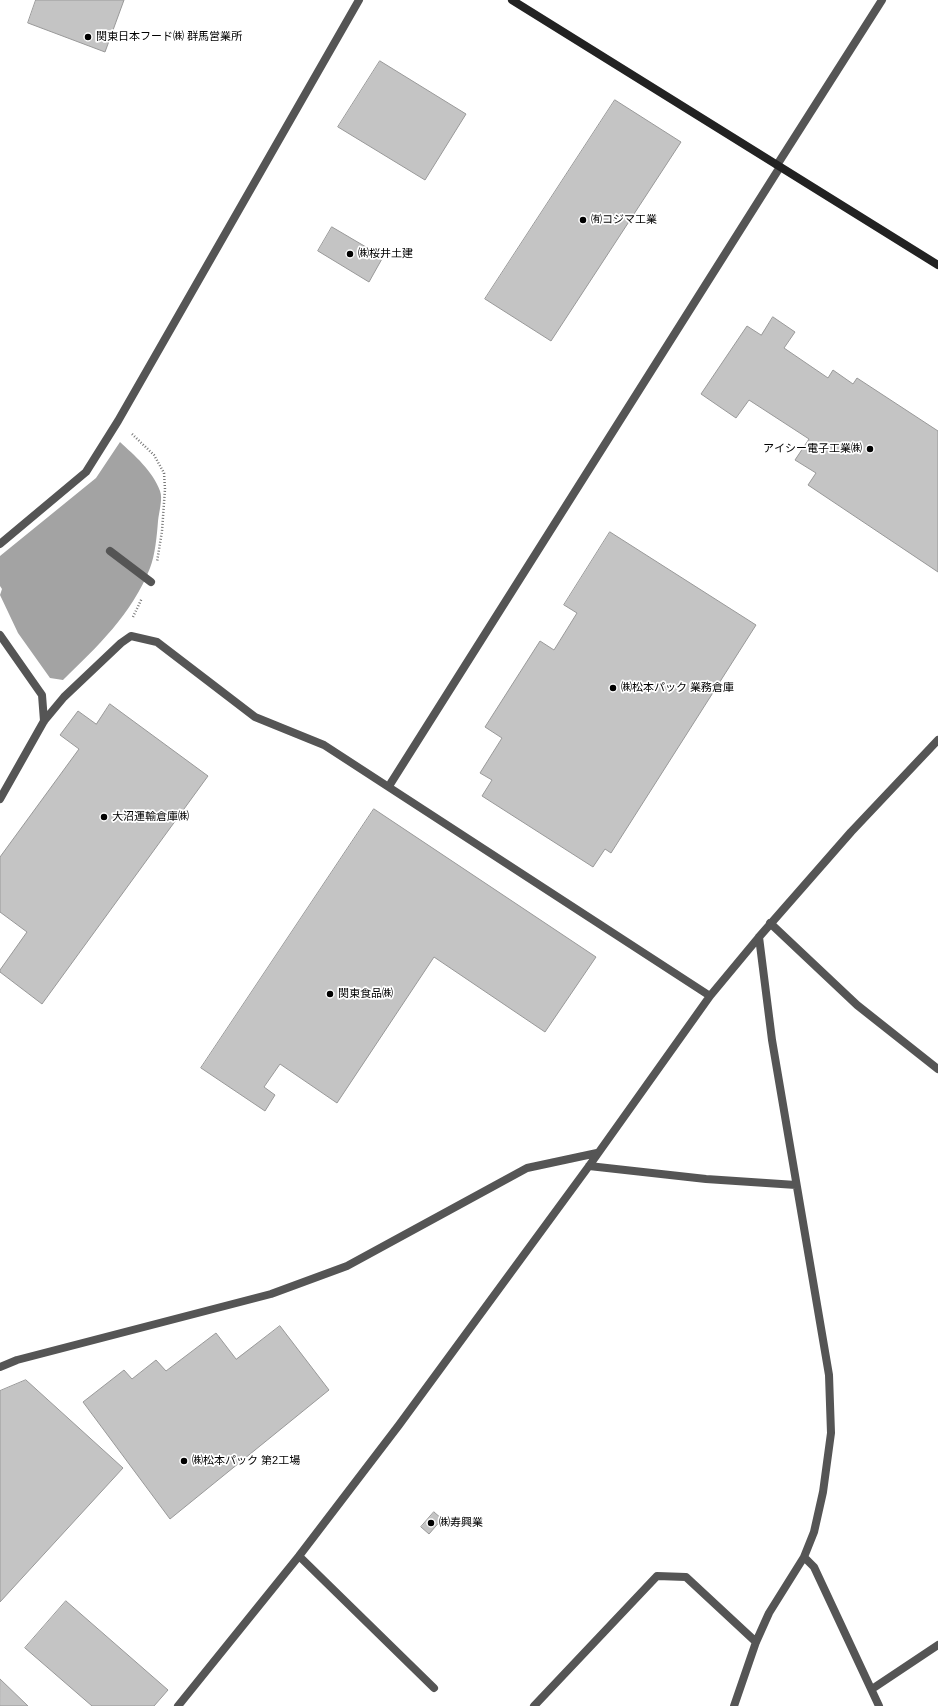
<!DOCTYPE html>
<meta charset="utf-8">
<style>
body{margin:0}
canvas{display:block;background:#fff}
</style>
<canvas width="938" height="1706"></canvas>
<script>
const g = document.querySelector('canvas').getContext('2d');
g.lineJoin = 'round';
function fillPath(path, color) {
  g.fillStyle = color;
  g.fill(path, 'evenodd');
}
function stroke(path, color, width, dash) {
  g.strokeStyle = color;
  g.lineWidth = width;
  g.lineCap = dash ? 'butt' : 'round';
  g.setLineDash(dash || []);
  g.stroke(path);
}
function write(font, color, halo, rows, align = 'center') {
  g.font = font + ' Arial,"Noto Sans JP",sans-serif';
  g.lineWidth = 3.5;
  g.setLineDash([]);
  g.textBaseline = 'middle';
  g.strokeStyle = halo;
  g.fillStyle = color;
  for (const [text, x, y, turn = 0] of rows) {
    g.save();
    g.translate(x, y);
    g.rotate((+turn || 0) * Math.PI / 180);
    g.textAlign = isNaN(turn) ? turn : align;
    if (halo) g.strokeText(text, 0, 0);
    g.fillText(text, 0, 0);
    g.restore();
  }
}
fillPath(new Path2D(`
 M120,442C134,455 153,471 160,491C163,498 159,512 158,521C157,535 155,556 150,568C132,614 97,647 63,680L50,678L18,633L0,595L2,589L0,586V556L96,478Z`), '#a3a3a3');
const building = new Path2D(`
 M36,0H124L105,52L28,23Z
 M380,61L466,114L425,180L338,127Z
 M615,100L681,142L551,341L485,299Z
 M332,227L383,257L369,282L318,251Z
 M773,317L795,332L784,348L828,378L833,370L853,384L857,378L938,431V572L808,485L816,473L795,460L809,439L749,400L736,418L701,394L747,326L761,335Z
 M610,532L756,625L611,853L605,849L593,867L482,796L492,780L480,773L502,738L485,727L540,641L554,650L577,613L564,605Z
 M110,704L208,776L42,1004L0,972V970L27,932L0,912V857L79,749L60,735L78,711L96,724Z
 M374,809L596,957L545,1032L434,957L337,1103L280,1064L264,1087L275,1095L265,1111L201,1068Z
 M280,1326L329,1390L170,1519L83,1402L124,1370L132,1379L156,1360L166,1371L216,1333L236,1359Z
 M26,1380L123,1468L0,1602V1391Z
 M434,1512L442,1519L429,1534L421,1527Z
 M66,1601L168,1690L154,1706H92L25,1648Z
 M0,1679L28,1706H0Z`);
fillPath(building, '#c4c4c4');
stroke(building, '#999', 1);
stroke(new Path2D(`
 M132,434L154,455L164,473L165,489L162,531L157,562
 M133,617L142,598`), '#777', 2.5, [1, 2]);
stroke(new Path2D(`
 M777,165L882,0
 M0,544L86,472L118,421L359,0
 M110,551L151,582
 M0,635L42,695L44,721
 M389,786L780,167
 M0,799L44,721L64,697L121,643L131,636L157,642L255,717L324,745L710,996
 M770,923L857,1005L938,1069
 M589,1166L706,1179L796,1185
 M0,1367L17,1360L271,1294L347,1266L527,1168L597,1153
 M299,1556L434,1688
 M804,1557L814,1567L879,1706
 M872,1689L938,1645
 M178,1706L299,1556L399,1425L589,1166L710,996L759,937L851,832L938,740
 M534,1706L657,1576L686,1577L756,1642
 M734,1706L756,1642L769,1613L804,1557L814,1532L823,1492L831,1433L829,1375L772,1040L759,937`), '#555', 8);
stroke(new Path2D(`
 M512,0L938,265`), '#222', 8);
for (const [x, y, r, color] of [
 [88,37,4,"#000"],
 [583,220,4,"#000"],
 [350,254,4,"#000"],
 [870,449,4,"#000"],
 [613,688,4,"#000"],
 [104,817,4,"#000"],
 [330,994,4,"#000"],
 [184,1461,4,"#000"],
 [431,1523,4,"#000"]
]) {
  const dot = new Path2D();
  dot.arc(x, y, r, 0, 2 * Math.PI);
  g.fillStyle = color;
  g.fill(dot);
  stroke(dot, '#fff', 1.5);
}
write('11px', '#000', '#fff', [
 ["関東日本フード㈱ 群馬営業所",96,37],
 ["㈲コジマ工業",591,220],
 ["㈱桜井土建",358,254],
 ["アイシー電子工業㈱",862,449,"right"],
 ["㈱松本パック 業務倉庫",621,688],
 ["大沼運輸倉庫㈱",112,817],
 ["関東食品㈱",338,994],
 ["㈱松本パック 第2工場",192,1461],
 ["㈱寿興業",439,1523]
], 'left');
</script>
